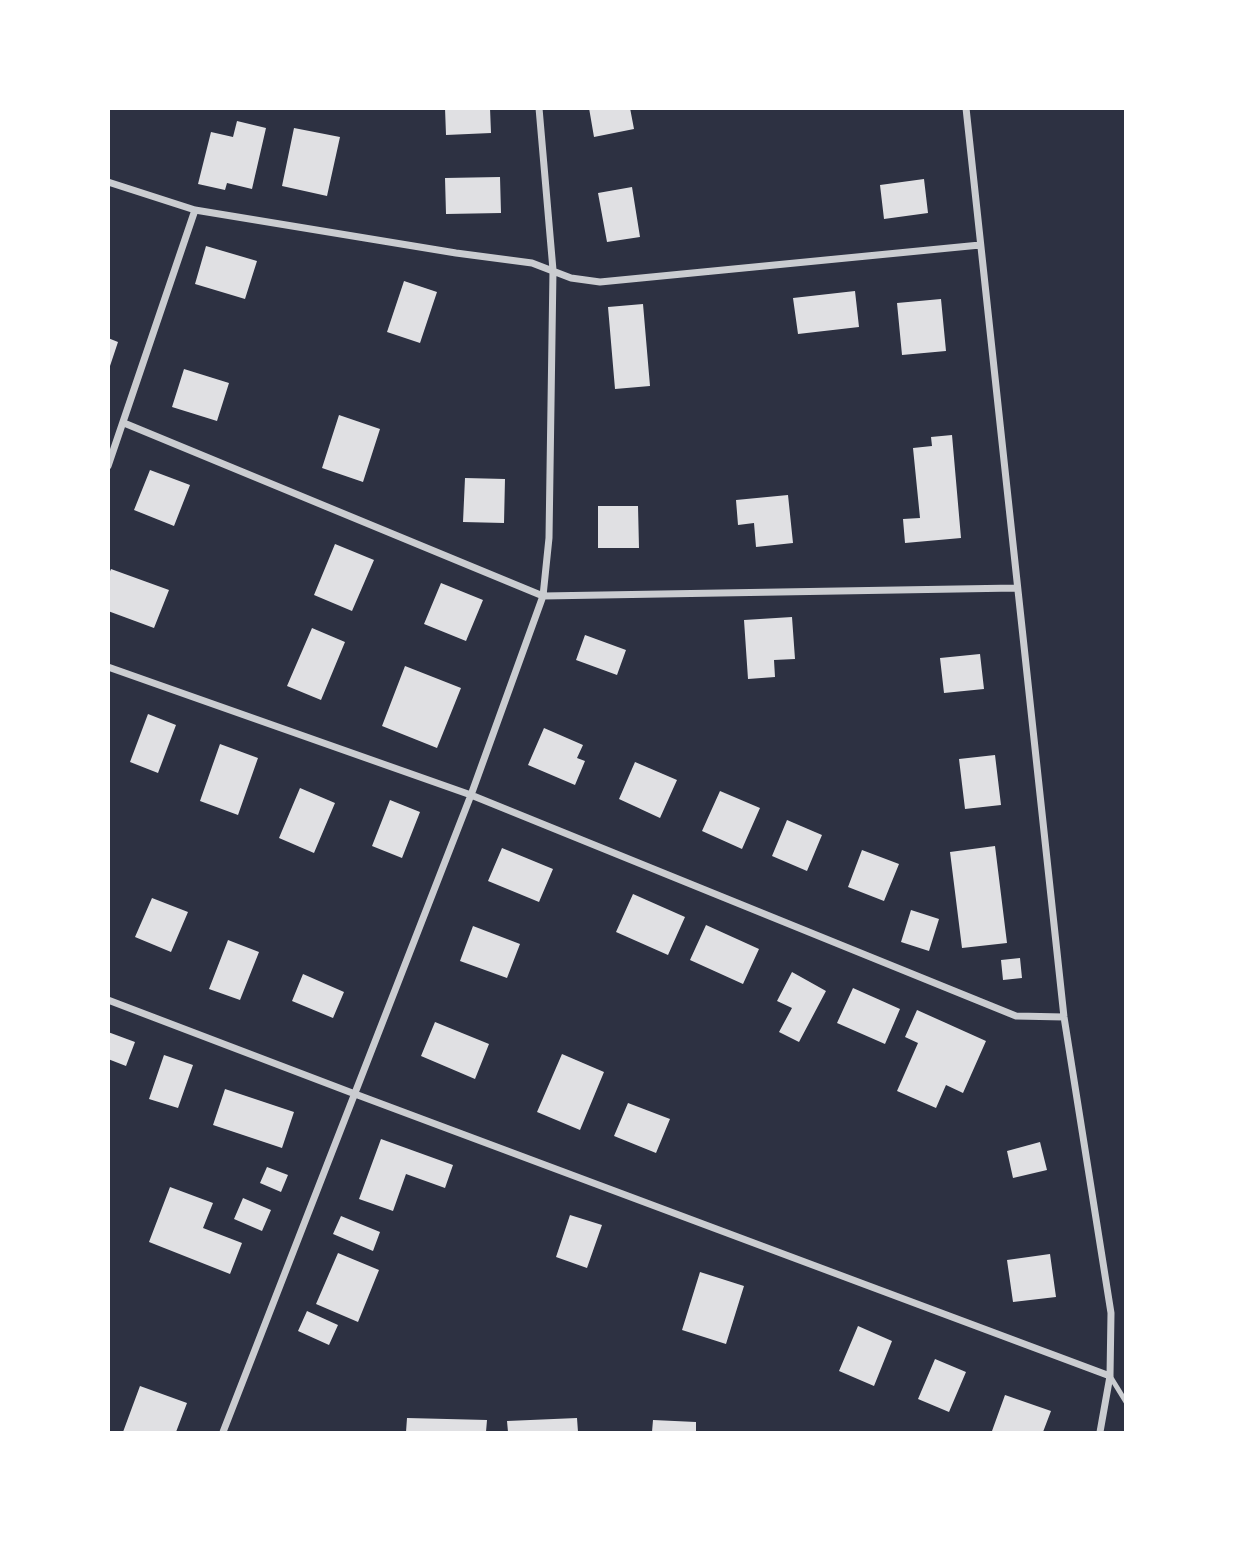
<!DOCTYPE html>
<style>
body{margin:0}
#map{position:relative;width:1234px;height:1541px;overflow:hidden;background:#2d3142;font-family:"DejaVu Sans",sans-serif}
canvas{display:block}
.frame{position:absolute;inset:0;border:110px solid #fff;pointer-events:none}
</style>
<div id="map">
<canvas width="1234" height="1541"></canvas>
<div class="frame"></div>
</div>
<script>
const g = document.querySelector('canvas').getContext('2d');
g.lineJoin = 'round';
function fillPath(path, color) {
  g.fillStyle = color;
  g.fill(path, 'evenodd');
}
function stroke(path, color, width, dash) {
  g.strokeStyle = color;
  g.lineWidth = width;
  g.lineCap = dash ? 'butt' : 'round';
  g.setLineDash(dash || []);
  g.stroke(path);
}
fillPath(new Path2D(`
 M445,108H490L491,133L446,135Z
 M589,108H630L634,129L594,137Z
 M237,121L266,128L252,189L227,183L225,190L198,184L211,132L233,137Z
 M294,128L340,137L327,196L282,186Z
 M500,177L501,213L446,214L445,178Z
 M924,179L928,213L884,219L880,185Z
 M632,187L640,237L607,242L598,193Z
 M206,246L257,261L245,299L195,284Z
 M404,281L437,292L420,343L387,332Z
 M855,291L859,327L798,334L793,298Z
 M941,299L946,351L902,355L897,303Z
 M643,304L650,386L615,389L608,307Z
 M108,338L118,342L109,369H108Z
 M184,369L229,383L217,421L172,407Z
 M339,415L380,429L363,482L322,468Z
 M952,435L961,538L905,543L903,519L920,518L913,448L932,446L931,437Z
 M150,470L190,485L174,526L134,510Z
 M465,478L505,479L504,523L463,522Z
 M788,495L793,543L756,547L754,523L738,525L736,500Z
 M598,506H638L639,548H598Z
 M335,544L374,560L352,611L314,595Z
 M111,569L169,590L154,628L108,611V576Z
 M441,583L483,600L466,641L424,624Z
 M792,617L795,659L774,660L775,677L748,679L744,620Z
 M312,628L345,642L321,700L287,686Z
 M585,635L626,650L617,675L576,660Z
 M980,654L984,689L944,693L940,658Z
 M405,666L461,688L437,748L382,726Z
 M148,714L176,725L158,773L130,762Z
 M544,728L583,745L577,758L585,761L575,785L528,765Z
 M220,744L258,758L238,815L200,801Z
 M995,755L1001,805L965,809L959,759Z
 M635,762L677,780L660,818L619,799Z
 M300,788L335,803L314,853L279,838Z
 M720,791L760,808L742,849L702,831Z
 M390,800L420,812L402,858L372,846Z
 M787,820L822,835L807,871L772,856Z
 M995,846L1007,943L962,948L950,852Z
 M502,848L553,869L539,902L488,881Z
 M862,850L899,864L884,901L848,887Z
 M633,894L685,917L668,955L616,932Z
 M152,898L188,912L171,952L135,937Z
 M911,910L939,919L929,951L901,942Z
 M706,925L759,949L743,984L690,960Z
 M473,926L520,944L507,978L460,961Z
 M228,940L259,952L240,1000L209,989Z
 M1020,958L1022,978L1003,980L1001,960Z
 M792,972L826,991L799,1042L779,1032L792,1008L777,1001Z
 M303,974L344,992L333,1018L292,1001Z
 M853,988L900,1009L885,1044L837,1023Z
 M917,1010L986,1041L963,1093L946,1085L936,1108L897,1091L918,1043L905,1037Z
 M435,1022L489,1044L475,1079L421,1056Z
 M108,1032L135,1042L126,1066L108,1059Z
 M562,1054L604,1072L580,1130L537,1112Z
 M164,1055L193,1065L178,1108L149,1099Z
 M225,1089L294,1112L282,1148L213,1125Z
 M628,1103L670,1119L656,1153L614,1136Z
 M381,1139L453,1165L445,1188L406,1174L393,1211L359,1199Z
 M1040,1142L1047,1170L1013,1178L1007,1151Z
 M267,1167L288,1175L281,1192L260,1183Z
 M170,1187L213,1203L203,1228L242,1243L230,1274L149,1242Z
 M243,1198L271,1210L262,1231L234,1219Z
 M570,1215L602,1225L587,1268L556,1257Z
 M341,1216L380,1232L373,1251L333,1234Z
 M338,1253L379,1270L358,1322L316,1304Z
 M1050,1254L1056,1297L1013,1302L1007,1260Z
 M700,1272L744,1286L726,1344L682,1330Z
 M307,1311L338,1325L329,1345L298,1331Z
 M858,1326L892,1341L874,1386L839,1371Z
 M935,1359L966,1372L949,1412L918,1399Z
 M140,1386L187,1403L176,1432H123Z
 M1005,1395L1051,1411L1043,1432L992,1431Z
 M407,1418L487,1420L486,1432H406Z
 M577,1418L578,1432H508L507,1421Z
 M653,1420L696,1422V1432H652Z`), '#e0e0e3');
stroke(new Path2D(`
 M1110,1376L1126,1402`), '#caccd0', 5);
stroke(new Path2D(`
 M966,108L1064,1017L1111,1313L1110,1376L1100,1432
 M108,182L195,210L456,253L532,263L571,278L600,282L980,245
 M124,423L543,596L1016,588
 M108,466L195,210
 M108,667L471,795L1016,1016L1064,1017
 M108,1000L355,1094L1110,1376
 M223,1432L471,795L543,596L549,538L553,270L539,108`), '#caccd0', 7);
</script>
